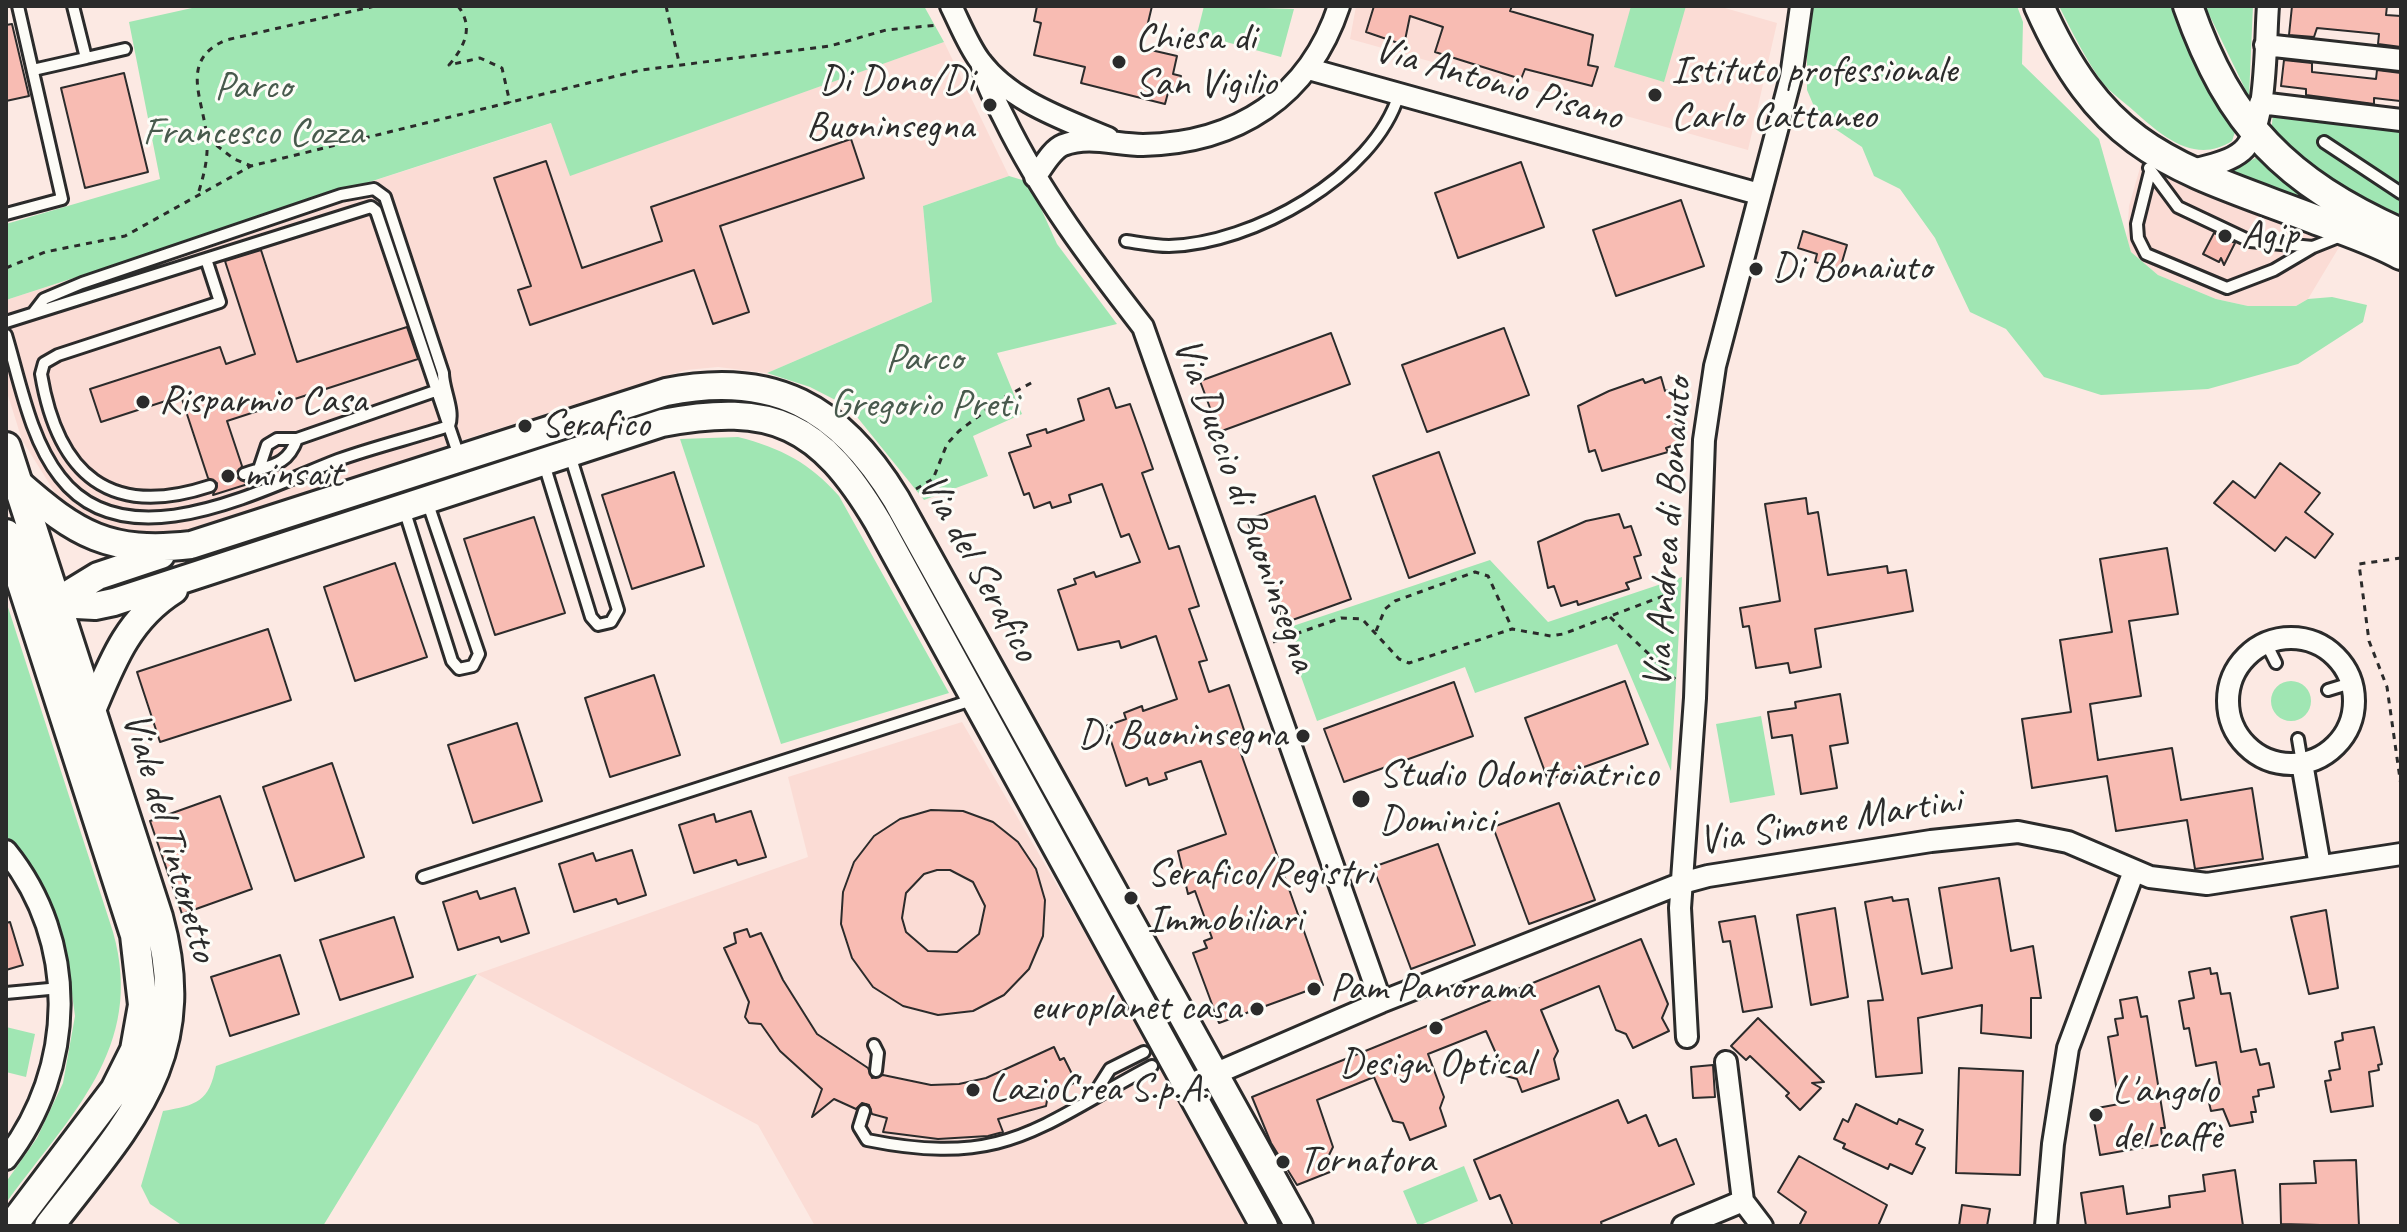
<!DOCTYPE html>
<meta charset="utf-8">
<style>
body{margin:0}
#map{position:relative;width:2407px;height:1232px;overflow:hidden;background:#fce9e3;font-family:Caveat,sans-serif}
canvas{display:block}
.frame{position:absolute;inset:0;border:8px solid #2b2b2b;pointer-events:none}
</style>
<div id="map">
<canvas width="2407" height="1232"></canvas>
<div class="frame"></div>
</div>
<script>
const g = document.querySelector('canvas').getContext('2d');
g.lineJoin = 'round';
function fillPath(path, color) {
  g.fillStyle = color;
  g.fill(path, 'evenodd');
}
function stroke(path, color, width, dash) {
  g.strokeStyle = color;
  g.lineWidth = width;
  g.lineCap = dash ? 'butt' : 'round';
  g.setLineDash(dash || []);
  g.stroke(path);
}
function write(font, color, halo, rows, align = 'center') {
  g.font = font + ' Caveat,sans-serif';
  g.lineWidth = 6;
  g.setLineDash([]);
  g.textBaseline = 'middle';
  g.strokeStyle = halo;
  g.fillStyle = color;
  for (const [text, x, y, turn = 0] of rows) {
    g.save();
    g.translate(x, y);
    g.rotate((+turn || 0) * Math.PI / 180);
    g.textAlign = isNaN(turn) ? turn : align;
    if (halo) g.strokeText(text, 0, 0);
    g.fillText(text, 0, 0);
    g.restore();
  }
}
fillPath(new Path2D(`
 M1356,6H1718L1777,23L1748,150L1350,39Z
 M944,42L1009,176L923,206L932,302L767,373L718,367L686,370L478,435L205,528L141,537L112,530L87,519L57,496L22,440L6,389V300L552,123L570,175Z
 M2142,161L2245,208L2341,244L2308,299L2296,306H2248L2216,299L2158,275L2131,252L2127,240L2129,206Z
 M962,722L1114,983L1146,1041L1141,1045L1156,1074L1162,1071L1246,1226H815L758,1125L477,974L808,857L788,777Z`), '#fbdcd5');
fillPath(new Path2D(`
 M201,6H924L944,42L570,176L551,123L6,300V224L160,179L129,22Z
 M1204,6L1294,9L1281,57L1197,34Z
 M1631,6H1686L1664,82L1614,67Z
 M1807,6H2017L2023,22L2022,64L2099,139L2131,252L2158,275L2216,299L2248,306H2296L2308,299L2332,297L2367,305L2363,322L2298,364L2208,389L2101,395L2044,377L2006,329L1970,312L1935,238L1900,189L1874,176L1862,147L1819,118L1807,90Z
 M2059,6H2176L2236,129L2232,141C2195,165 2162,136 2134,111C2124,102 2111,93 2102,82C2085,58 2072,32 2059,6Z
 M2205,6H2253L2249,97Z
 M2273,113L2401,128V217L2315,170L2271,134Z
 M2259,156L2336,214L2226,174Z
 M1009,176L1029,182L1057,244L1117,324L997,353L1022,414L973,436L988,476L924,500L849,407L810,387L767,373L932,302L923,206Z
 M738,437C781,448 810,463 839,496L949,693L781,744L680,439Z
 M1490,560L1548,622L1682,577L1671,771L1617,644L1475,693L1465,667L1317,721L1284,629Z
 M6,601L113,932C146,1048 69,1116 6,1203V1182L37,1138L63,1083L75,1016L67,956L47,895L6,835Z
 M2271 701a20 20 0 1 1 40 0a20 20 0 1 1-40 0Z
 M1761,716L1775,795L1730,803L1716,724Z
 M477,974L323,1226H183L150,1204L141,1186L163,1111C197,1105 209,1102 216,1066Z
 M6,1027L35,1034L26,1077L6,1072Z
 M1464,1166L1478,1201L1418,1226L1403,1191Z`), '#a0e6b3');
const building = new Path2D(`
 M1037,6H1152L1142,48L1177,56L1173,74L1181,76L1177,91L1169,89L1165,104L1081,83L1085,67L1034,55L1041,23L1034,21Z
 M1374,6H1512L1510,11L1593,35L1588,65L1598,67L1592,86L1525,69L1521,79L1435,52L1443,27L1410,16L1404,45L1366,32Z
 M2292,6H2387L2386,15L2401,16V47L2378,44L2379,34L2317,28L2314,37L2289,35Z
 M12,24L29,96L6,101V25Z
 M2284,60L2312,63V72L2376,79L2377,70L2401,73L2400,101L2374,98V104L2306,95V89L2281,86Z
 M124,73L148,172L85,188L61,88Z
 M851,139L864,178L720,226L749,312L713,324L694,270L530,325L518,290L531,286L494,178L546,161L582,268L662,241L651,207Z
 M1521,162L1544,227L1458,258L1435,193Z
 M1681,200L1704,266L1616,296L1593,230Z
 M1803,231L1847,245L1840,269L1815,262L1817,254L1798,248Z
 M2214,233L2235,243L2224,265L2221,258L2219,262L2203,254Z
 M261,250L297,362L407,327L418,359L227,421L242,466L237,477L248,484L213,495L217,483L208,478L181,396L101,422L90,389L220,347L226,364L255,354L225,261Z
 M1504,328L1529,395L1427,432L1402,365Z
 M1331,333L1350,384L1219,432L1200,381Z
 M1661,377L1665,391L1670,390L1681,420L1675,422L1682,442L1666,448L1668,452L1602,471L1595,450L1589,452L1578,406L1609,391L1643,379L1645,383Z
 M1109,388L1116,408L1130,404L1144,443L1153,469L1142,473L1169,549L1179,546L1199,606L1189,609L1207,660L1199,662L1209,692L1229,685L1248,742L1238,745L1323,985L1219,1023L1193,953L1207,948L1204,941L1212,938L1195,891L1188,894L1178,851L1226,834L1201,761L1165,773L1167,779L1149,785L1147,778L1126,786L1106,726L1126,719L1124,713L1142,706L1143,711L1177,699L1156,636L1121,648L1119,641L1078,650L1058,590L1076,584L1074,579L1094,572L1096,577L1140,562L1129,534L1121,537L1102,484L1069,495L1071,502L1052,508L1050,502L1034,508L1029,493L1024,495L1009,453L1031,446L1027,435L1046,429L1047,433L1084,420L1078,399Z
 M1439,452L1475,553L1409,578L1373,476Z
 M2280,463L2320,493L2305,512L2333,534L2315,558L2286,537L2275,551L2214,503L2233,481L2255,498Z
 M674,472L704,566L632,589L602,495Z
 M1315,496L1351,599L1284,623L1247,520Z
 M1806,498L1808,514L1818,512L1828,575L1887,566L1888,573L1906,570L1913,611L1815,629L1821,667L1790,673L1788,663L1756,668L1749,626L1743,627L1740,608L1780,601L1765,504Z
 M1619,514L1624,528L1631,526L1641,555L1634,557L1641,578L1626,583L1629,589L1578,605L1577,601L1561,606L1554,586L1548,588L1538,542L1586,521Z
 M534,517L565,613L495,635L464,539Z
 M2167,548L2178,614L2129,621L2141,696L2090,704L2098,760L2172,748L2181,800L2252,788L2263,859L2195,869L2187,820L2116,831L2107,776L2032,788L2022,719L2071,712L2060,640L2112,632L2100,559Z
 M395,563L427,657L355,681L324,587Z
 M268,629L291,700L160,742L137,672Z
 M654,675L680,755L610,777L585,698Z
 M1625,681L1648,744L1548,780L1525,718Z
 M1454,682L1473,736L1344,782L1324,729Z
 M1840,694L1848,743L1830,746L1837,788L1801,794L1792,735L1772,738L1768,712L1796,708L1795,702Z
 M517,723L542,801L473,823L448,745Z
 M332,763L364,857L295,881L263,787Z
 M220,796L252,889L182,914L150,821Z
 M1559,803L1595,900L1529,924L1493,827Z
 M931,810L963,811L993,822L1018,842L1036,869L1045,900L1043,936L1029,969L1004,995L973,1011L938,1015L903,1006L873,987L852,958L841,924L843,892L854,862L874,836L900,819ZM937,870H950L973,882L985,906L979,934L957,952L928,951L906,932L902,918L906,893L924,874Z
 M751,811L766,857L738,865L736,860L694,873L679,825L714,814L716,822Z
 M1438,844L1475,945L1411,969L1373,867Z
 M632,850L646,895L618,904L616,899L574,912L559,864L593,853L596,861Z
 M1999,878L2011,951L2033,946L2041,998H2031V1038L1981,1033L1982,1005L1918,1018L1922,1073L1876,1077L1868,1001L1883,1000L1865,902L1892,897L1893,901L1908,899L1922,974L1952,968L1939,888Z
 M515,888L529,933L501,942L499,937L458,950L443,902L477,891L480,899Z
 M1835,908L1848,997L1811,1005L1797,915Z
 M2326,910L2338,988L2309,994L2291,917Z
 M1755,916L1772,1007L1743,1012L1730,941L1723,942L1719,922Z
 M394,917L413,977L340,1000L320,940Z
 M10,922L23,965L6,970V923Z
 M747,929L750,937L761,933L783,980L817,1034L868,1068L872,1078L883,1075L931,1085L959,1084L986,1078L1054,1047L1060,1060L1064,1058L1076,1082L1048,1095L1046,1106L998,1119L1003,1132L988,1136L938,1139L883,1132L887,1118L872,1114L869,1105L862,1103L856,1109L834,1099L812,1117L822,1089L780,1051L761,1024L749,1023L745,1017L749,1002L724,948L736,943L734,933Z
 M1641,939L1668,1004L1662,1018L1669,1031L1633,1048L1626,1034L1616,1030L1599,986L1541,1010L1558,1051L1554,1059L1559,1079L1522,1092L1517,1079L1506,1076L1486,1031L1428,1054L1444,1097L1440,1108L1446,1126L1410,1140L1403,1123L1393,1121L1374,1077L1317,1100L1333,1147L1329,1155L1335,1170L1297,1185L1271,1143L1252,1097Z
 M280,955L299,1014L230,1036L211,977Z
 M2210,968L2211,974L2217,973L2221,994L2230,993L2241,1052L2256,1049L2260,1065L2269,1063L2274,1087L2258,1090L2259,1096L2253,1097L2256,1112H2251L2253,1122L2230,1126L2223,1109L2211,1111L2207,1094L2221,1091L2216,1062L2196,1066L2189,1028L2184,1029L2179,1001L2194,998L2189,972Z
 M2137,997L2141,1017L2147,1016L2165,1128H2161L2163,1144L2100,1155L2092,1109L2119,1104L2108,1037L2118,1035L2115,1019L2123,1018L2120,1000Z
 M1758,1018L1824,1082L1812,1083L1821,1088L1800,1110L1786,1096L1789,1093L1750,1056L1746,1060L1731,1046Z
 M2374,1027L2382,1064L2378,1065L2379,1070L2369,1072L2373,1106L2331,1112L2325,1081L2331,1080L2329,1071L2340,1069L2335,1042L2343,1040L2342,1033Z
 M1713,1065L1715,1097L1693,1098L1691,1067Z
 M1959,1068L2023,1071L2020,1175L1956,1173Z
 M1618,1100L1628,1123L1646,1115L1659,1146L1676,1139L1694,1184L1601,1222L1602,1226H1513L1500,1195L1490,1199L1474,1160Z
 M1856,1104L1897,1124L1899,1119L1923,1130L1916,1144L1925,1148L1912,1174L1890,1164L1888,1169L1843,1148L1845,1144L1834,1139L1843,1119L1848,1122Z
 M1799,1156L1887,1205L1878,1226H1799L1806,1212L1778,1192Z
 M2356,1160L2359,1226L2281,1224L2280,1184L2316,1183L2314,1161Z
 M2235,1170L2243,1226H2086L2081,1193L2123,1186L2127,1214L2170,1207L2169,1196L2205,1191L2203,1175Z
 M1962,1205L1990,1209L1987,1226H1959Z`);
fillPath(building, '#f8bcb3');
stroke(building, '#2b2b2b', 2);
const service = new Path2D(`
 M86,58L125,49
 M33,70L86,58L73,6
 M2324,142L2401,193
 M2149,168L2178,207L2250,241L2313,247L2343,235
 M2150,172L2137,224L2138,238L2146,254L2227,288L2274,270L2313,247
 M6,214L62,199L18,6
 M1126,241C1140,243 1155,246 1169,246C1252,244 1374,177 1399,94
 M206,259L220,302L58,355L44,363L41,374C58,475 110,519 210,486
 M34,312L44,299L82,283L341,195L374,189L385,197L443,373C443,390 455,410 449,426
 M6,322L371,207L376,211L459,456
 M6,335C20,381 30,439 60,477C126,563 260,490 338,460C374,447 412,438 449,426
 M544,464L591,617L598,625L611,622L618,610L570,455
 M259,469L267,445L277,439H297L441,389
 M244,474C270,465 287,467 297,439
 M404,509L452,661L459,669L473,666L479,654L427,501
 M2266,643L2276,663
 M2328,690L2351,683
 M2298,739L2302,763
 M423,877L972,700
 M6,993L60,988
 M874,1045L878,1053L876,1071
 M1091,1099L1110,1069L1144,1052
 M864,1111L859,1127L867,1140C1006,1168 1038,1126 1152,1066`);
const minor = new Path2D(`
 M951,6C960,24 968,45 980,61C1011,102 1064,119 1108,138
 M2265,45L2401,60
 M981,62C985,82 995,100 1004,118C1041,194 1091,260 1143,327L1381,1002
 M1309,69L1759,194
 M2260,103L2401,120
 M2189,171C2206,166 2228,163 2242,151C2268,130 2265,40 2268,6
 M1035,177C1043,167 1051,150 1063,145C1089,135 1116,145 1143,145C1237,143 1309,97 1339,6
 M2228 701a63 63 0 1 1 126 0a63 63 0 1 1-126 0Z
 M2302,763L2320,866
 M6,851C79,941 76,1069 6,1159
 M1687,1037L1680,908L1695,698L1704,440L1715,366L1791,77L1801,6
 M1726,1062L1743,1201L1762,1226
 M1189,1085L1381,1002L1682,883L1708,876L1931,841L2018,832L2068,842L2150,877L2207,884L2401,854
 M1683,1226L1743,1201
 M2046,1226L2053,1144L2068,1048L2134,871`);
const tertiary = new Path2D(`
 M17,482C77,535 109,554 191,545L666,392C773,370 840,407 896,499L1299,1226
 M57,604L95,606L114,602L662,423C773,402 820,424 878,522L1264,1226
 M49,606L98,576L161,555
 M92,710C112,662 128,619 174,590`);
const secondary = new Path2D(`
 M2039,6C2106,157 2179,167 2322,222C2348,232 2376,241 2401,255
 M2188,6C2230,126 2286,181 2400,233
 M6,447L158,917C197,1058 129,1122 49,1226
 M6,534L135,935L143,1005L135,1050L115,1090L12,1226`);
stroke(service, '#2b2b2b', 16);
stroke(minor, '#2b2b2b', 26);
stroke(tertiary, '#2b2b2b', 32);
stroke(secondary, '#2b2b2b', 34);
stroke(new Path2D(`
 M458,6C474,27 465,46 449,65L480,58L502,68L510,103
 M666,6L679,62
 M207,138L234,159L251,166
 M199,191C204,174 208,159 207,141C205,101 177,61 226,40L375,6
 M6,268L45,252L125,236L251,166L641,70L830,46L886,30L938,25
 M916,489L933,479L947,444L959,431L1001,399L1033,382
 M2401,558L2359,564L2369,641L2387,687L2401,786
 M1610,617L1676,680
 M1376,631L1385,609L1395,601L1475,572L1488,576L1512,628
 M1273,642L1341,618L1362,619L1399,659L1409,663L1512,629L1551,636L1563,634L1679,590`), '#2b2b2b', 3, [6, 6]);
stroke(service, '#fdfcf7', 10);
stroke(minor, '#fdfcf7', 20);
stroke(tertiary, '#fdfcf7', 26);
stroke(secondary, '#fdfcf7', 28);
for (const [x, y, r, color] of [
 [1119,62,8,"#2b2b2b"],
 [1655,95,8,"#2b2b2b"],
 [990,105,8,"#2b2b2b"],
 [2225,236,8,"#2b2b2b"],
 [1756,269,8,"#2b2b2b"],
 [143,402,8,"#2b2b2b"],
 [525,426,8,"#2b2b2b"],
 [228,476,8,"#2b2b2b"],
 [1303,736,8,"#2b2b2b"],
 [1361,799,10,"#2b2b2b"],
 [1131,898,8,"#2b2b2b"],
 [1314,989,8,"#2b2b2b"],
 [1257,1009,8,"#2b2b2b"],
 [1436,1028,8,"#2b2b2b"],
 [973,1090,8,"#2b2b2b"],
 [2096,1115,8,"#2b2b2b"],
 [1283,1162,8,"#2b2b2b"]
]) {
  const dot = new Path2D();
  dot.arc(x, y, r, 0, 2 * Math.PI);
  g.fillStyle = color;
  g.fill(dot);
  stroke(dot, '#fdfcf7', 3);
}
write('40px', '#2b2b2b', '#fdfcf7', [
 ["Chiesa di",1135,39],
 ["San Vigilio",1135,85],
 ["Istituto professionale",1671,72],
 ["Carlo Cattaneo",1671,118],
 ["Di Dono/Di",974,82,"right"],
 ["Buoninsegna",974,128,"right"],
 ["Agip",2241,236],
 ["Di Bonaiuto",1772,269],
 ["Risparmio Casa",159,402],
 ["Serafico",541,426],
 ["minsait",244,476],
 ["Di Buoninsegna",1287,736,"right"],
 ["Studio Odontoiatrico",1379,776],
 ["Dominici",1379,822],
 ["Serafico/Registri",1147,875],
 ["Immobiliari",1147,921],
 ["Pam Panorama",1330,989],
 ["europlanet casa",1241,1009,"right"],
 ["Design Optical",1436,1065,"center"],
 ["LazioCrea S.p.A.",989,1090],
 ["L'angolo",2112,1092],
 ["del caffè",2112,1138],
 ["Tornatora",1299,1162]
], 'left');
write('40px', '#2b2b2b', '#fdfcf7', [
 ["Via Antonio Pisano",1498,84,16],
 ["Via Duccio di Buoninsegna",1244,505,70],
 ["Via Andrea di Bonaiuto",1669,533,-86],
 ["Via del Serafico",978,568,61],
 ["Via Simone Martini",1830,822,-9],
 ["Viale del Tintoretto",169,837,74]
]);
write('40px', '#485a4d', '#fdfcf7', [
 ["Parco",253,88],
 ["Francesco Cozza",253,134],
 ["Parco",924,360],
 ["Gregorio Preti",924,406]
]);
</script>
